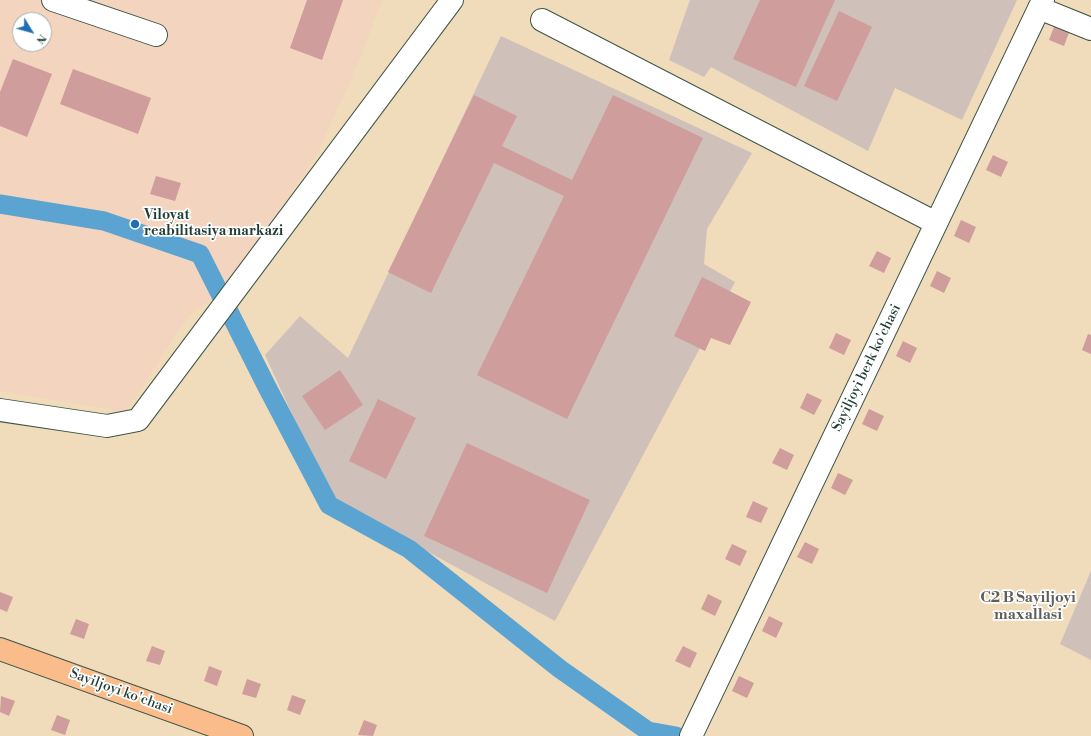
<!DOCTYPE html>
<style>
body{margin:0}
#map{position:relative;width:1091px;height:736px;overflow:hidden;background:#f0dbba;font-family:"Libre Bodoni",serif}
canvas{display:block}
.north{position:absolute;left:12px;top:12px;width:40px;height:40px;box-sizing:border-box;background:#fff;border:1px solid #a5b1ae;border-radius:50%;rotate:127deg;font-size:11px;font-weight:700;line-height:16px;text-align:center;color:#1f3d34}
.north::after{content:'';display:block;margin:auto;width:14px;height:18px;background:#1f6fb2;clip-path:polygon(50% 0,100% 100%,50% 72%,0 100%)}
</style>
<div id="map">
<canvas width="1091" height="736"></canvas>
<div class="north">N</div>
</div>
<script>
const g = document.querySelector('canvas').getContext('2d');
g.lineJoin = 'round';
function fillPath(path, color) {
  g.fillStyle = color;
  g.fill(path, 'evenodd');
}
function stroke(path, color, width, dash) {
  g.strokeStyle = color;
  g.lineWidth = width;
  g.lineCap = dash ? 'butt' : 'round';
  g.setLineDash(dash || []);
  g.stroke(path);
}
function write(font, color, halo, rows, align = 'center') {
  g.font = font + ' "Libre Bodoni",serif';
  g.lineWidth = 3.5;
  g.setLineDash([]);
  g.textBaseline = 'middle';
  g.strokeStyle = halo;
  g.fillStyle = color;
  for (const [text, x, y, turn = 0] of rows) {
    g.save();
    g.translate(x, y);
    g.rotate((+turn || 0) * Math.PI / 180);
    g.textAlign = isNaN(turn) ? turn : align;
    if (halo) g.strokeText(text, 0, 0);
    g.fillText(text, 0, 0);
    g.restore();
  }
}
fillPath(new Path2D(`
 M0,0H382L358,63L317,154L222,294L189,315L126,412L0,391ZM20,20H44V44H20Z`), '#f3d4be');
fillPath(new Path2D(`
 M690,0H1017L962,120L895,88L868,151L711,67L704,77L669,60Z
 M501,36L752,153L707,229L704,264L735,282L555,621L331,499L265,355L300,316L348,358Z
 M1091,571V660L1060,644Z`), '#cfc0ba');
stroke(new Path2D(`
 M0,204L104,221L200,254L267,387L329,505L409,549L560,669L648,731L676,736`), '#5ba4d2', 19);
fillPath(new Path2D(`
 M307,0H343L322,60L290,48Z
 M760,0H835L796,87L733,59Z
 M839,11L872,27L837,101L804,86Z
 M1055,24L1070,30L1064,46L1049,40Z
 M13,59L52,74L27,137L0,126V92Z
 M73,69L151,98L138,134L60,104Z
 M474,95L517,116L502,146L572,180L613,95L703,138L567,419L477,375L564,196L494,163L431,293L388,272Z
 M993,155L1008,162L1001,177L986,170Z
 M156,176L181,183L175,201L150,194Z
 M961,220L976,227L969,243L954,236Z
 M877,251L891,258L884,273L869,266Z
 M937,271L951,278L944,293L930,286Z
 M702,277L751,302L730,345L711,338L705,351L674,336Z
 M836,333L851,340L844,355L829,348Z
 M1088,334L1091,335V354L1082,350Z
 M903,341L917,348L910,363L896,356Z
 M340,370L363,405L325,430L302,396Z
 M807,393L822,400L814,415L800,408Z
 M378,399L416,418L386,479L349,461Z
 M869,409L884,416L877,431L862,424Z
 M467,443L590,500L547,593L424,536Z
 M780,448L794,455L787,470L772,463Z
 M838,473L853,480L845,495L831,488Z
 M753,501L768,508L761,523L746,517Z
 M805,542L819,549L812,564L797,557Z
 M732,544L747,551L740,566L725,559Z
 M0,592L13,597L7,612L0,609Z
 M708,594L722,601L715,616L701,609Z
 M769,616L783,623L776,638L762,631Z
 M76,619L89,624L84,639L70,634Z
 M152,646L165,651L160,665L146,661Z
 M683,646L697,653L690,668L675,661Z
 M209,666L222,671L217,686L204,681Z
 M739,676L754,683L747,698L732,691Z
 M247,679L261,684L256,698L242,694Z
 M292,695L306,700L300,715L287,710Z
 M1,696L15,701L9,716L0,712Z
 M57,715L70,720L65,735L51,730Z
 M364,720L377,725L373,736L358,735Z`), '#cf9d9c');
const minor = new Path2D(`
 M53,0L156,35
 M1039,8L1091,29
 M542,20L936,223
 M0,410L107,426L138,420L452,0
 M691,736L1043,0`);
const major = new Path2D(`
 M0,649L242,736`);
stroke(minor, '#3e5548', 24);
stroke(major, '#3e5548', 24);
stroke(minor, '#fff', 22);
stroke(major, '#f9bc8a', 22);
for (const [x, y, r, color] of [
 [135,224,5,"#1f6fb2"]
]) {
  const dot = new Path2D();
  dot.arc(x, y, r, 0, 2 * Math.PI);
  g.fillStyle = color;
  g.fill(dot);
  stroke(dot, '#fff', 1.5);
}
write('bold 14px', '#1f3d34', '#fff', [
 ["Viloyat",144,216],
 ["reabilitasiya markazi",144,232]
], 'left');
write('14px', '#1f3d34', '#fff', [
 ["Sayiljoyi berk ko'chasi",867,368,-64],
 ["Sayiljoyi ko'chasi",121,692,20]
]);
write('bold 15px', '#5d5f58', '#fff', [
 ["C2 B Sayiljoyi",1028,598],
 ["maxallasi",1028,615]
]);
</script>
